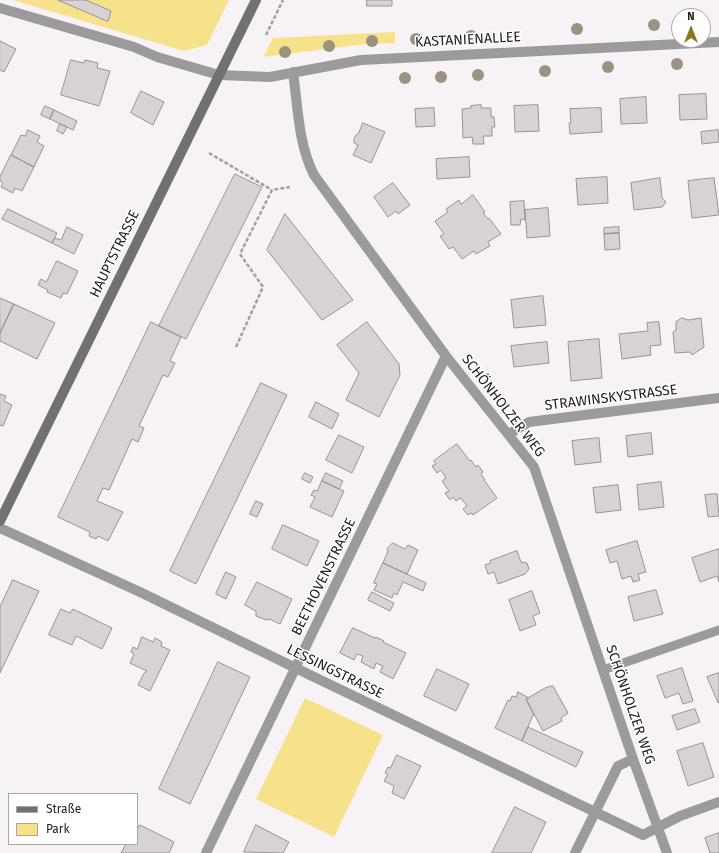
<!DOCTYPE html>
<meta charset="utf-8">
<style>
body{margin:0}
#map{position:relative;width:719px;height:853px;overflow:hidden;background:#f7f2f6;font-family:"Fira Sans",sans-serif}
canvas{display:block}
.legend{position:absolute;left:8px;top:793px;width:130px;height:52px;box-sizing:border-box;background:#fff;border:1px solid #a7a7a7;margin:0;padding:5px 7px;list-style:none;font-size:12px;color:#232223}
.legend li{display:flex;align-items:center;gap:8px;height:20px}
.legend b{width:20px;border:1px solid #a7a7a7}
.north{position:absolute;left:671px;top:8px;width:40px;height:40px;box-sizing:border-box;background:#fff;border:1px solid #a7a7a7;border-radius:50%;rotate:0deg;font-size:11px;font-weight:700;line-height:16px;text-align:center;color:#232223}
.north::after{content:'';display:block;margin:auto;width:14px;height:18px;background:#8a781c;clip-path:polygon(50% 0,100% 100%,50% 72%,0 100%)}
</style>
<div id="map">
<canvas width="719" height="853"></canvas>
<ul class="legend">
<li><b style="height:5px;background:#737072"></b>Straße</li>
<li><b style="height:11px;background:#f5e28a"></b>Park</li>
</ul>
<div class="north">N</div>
</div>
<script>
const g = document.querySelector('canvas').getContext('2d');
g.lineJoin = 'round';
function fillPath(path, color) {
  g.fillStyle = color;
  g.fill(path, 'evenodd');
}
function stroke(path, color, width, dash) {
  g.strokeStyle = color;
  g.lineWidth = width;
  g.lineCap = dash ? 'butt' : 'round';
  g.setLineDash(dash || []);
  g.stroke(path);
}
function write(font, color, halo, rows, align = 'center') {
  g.font = font + ' "Fira Sans",sans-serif';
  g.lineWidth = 3;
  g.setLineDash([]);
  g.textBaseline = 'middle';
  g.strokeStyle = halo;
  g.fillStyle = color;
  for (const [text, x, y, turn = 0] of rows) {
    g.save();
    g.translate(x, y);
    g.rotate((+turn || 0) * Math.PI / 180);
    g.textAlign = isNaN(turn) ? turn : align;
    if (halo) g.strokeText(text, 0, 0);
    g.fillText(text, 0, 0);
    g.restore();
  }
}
fillPath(new Path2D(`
 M13,0H229L207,45L184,51Z
 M395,32V43L366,44L263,57L273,38Z
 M305,698L383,735L334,837L256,799Z`), '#f5e28a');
const building = new Path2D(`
 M58,0H86L111,11L108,21Z
 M367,0H392V6H367Z
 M0,41L16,49L4,72L0,70Z
 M71,60L84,63L85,60L98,63L97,68L110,71L99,106L61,95Z
 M141,91L164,102L153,125L131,113Z
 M706,94L707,119L680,120L679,95Z
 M646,97L647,123L621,124L620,99Z
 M481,105V108H491V117H494L495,127H492V136H483L484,144H473L472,137L463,138L462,109L471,108V106Z
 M538,105L539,131L515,132L514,106Z
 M45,106L54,110L50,119L41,115Z
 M434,108L435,126L416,127L415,109Z
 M601,108L602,132L570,134L569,123H571L570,109Z
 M54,110L77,121L73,130L50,119Z
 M363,123L385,132L371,163L353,155L358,145L354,143V139L356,135L358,134Z
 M60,124L67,127L63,134L57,131Z
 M28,130L40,136L37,142L44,146L34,167L11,155L21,135L25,136Z
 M718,130L719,142L702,144L701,132Z
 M11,155L34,167L22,191L15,188L13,193L1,187L3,183L0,181V177Z
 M469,157L470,177L437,179L436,159Z
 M235,174L262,187L186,339L159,326Z
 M607,177L608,203L578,205L576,179Z
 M660,178L662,198L666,202L662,207L634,210L631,183Z
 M714,178L719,215L692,218L688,181Z
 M393,183L410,205L398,214L396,211L388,217L374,197Z
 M473,195L485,212L483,213L488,219L489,218L501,234L488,242L490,246L476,254L474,251L462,259L453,247L449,249L440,236L444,234L435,221L448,212L446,209L459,200L461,204Z
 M524,201L525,220L521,219L520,225H511L510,202Z
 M548,208L550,236L527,238L525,210Z
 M8,209L57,233L52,243L2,219Z
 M285,214L353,300L322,320L267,250Z
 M67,227L83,235L74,254L52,243L55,238L61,240Z
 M619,227V233L604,234V228Z
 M619,233L620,249L605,250L604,234Z
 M57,261L78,271L67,294L63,293L61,298L47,292L48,290L38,285L41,279L46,282Z
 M543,296L546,325L514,328L511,300Z
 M0,298L14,304L0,333Z
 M14,304L55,323L37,359L0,341V333Z
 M682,318L688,320L701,318L704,347L692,355L690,352L675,353L673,332L676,330V322Z
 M151,322L181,337L170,361L175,363L168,377L163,375L139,426L144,428L138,442L132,439L109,490L103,488L97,501L123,512L108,541L98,536L96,539L89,536L90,532L58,517Z
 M367,322L399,364L400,375L379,417L346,400L359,373L337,345Z
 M659,322L661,345L650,346L651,355L622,359L619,334L648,331L647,323Z
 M599,339L602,378L571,381L568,342Z
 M547,342L549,363L514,367L511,346Z
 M261,383L287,395L196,584L170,571Z
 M0,394L6,396L4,401L12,405L3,426L0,425Z
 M316,402L339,414L332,429L309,417Z
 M651,433L653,454L628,457L626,436Z
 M339,435L364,447L352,473L326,460Z
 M599,438L601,462L575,465L572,441Z
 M457,444L470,461L471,460L476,467L478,465L483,472L481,474L485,480H484L497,498L473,515L471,513L468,515L463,509L467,506L461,498L456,501L453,497L450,500L445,493L449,491L442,481L446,478L441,470L437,473L432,466L436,464L434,461Z
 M305,473L313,477L310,483L302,479Z
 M326,473L343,481L339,489L322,481Z
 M322,481L344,491L332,517L310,507L315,497L311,495L314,490L317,491Z
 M661,482L664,507L639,510L637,485Z
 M618,485L621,510L596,513L593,488Z
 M717,494L719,516L708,517L705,495Z
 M256,501L263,504L257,517L250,514Z
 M283,525L319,541L307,566L272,549Z
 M637,541L646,572L638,574L640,580L633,582L631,576L622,579L617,561L610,563L606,550Z
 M393,543L405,549L408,545L418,550L407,574L383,563L388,551L387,549Z
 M719,549V582L717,576L700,582L692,558Z
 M517,551L521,562L527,563L529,569L525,574L498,584L494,572L488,574L485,565L491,563L490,561Z
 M383,563L426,583L423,591L403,582L397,595L394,593L392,598L374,590L377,584L374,583Z
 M226,572L236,577L226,599L216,594Z
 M13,580L39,591L0,673V607Z
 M257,582L292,599L280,624L269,619L266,620L256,616V611L245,605Z
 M656,590L663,614L634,621L628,597Z
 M532,591L540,613L533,616L536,625L520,631L509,600Z
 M372,592L394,603L390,611L368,600Z
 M61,609L70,613L73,609L112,628L102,649L76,636L72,645L49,635Z
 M353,628L375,638L376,637L384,641L383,642L406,653L393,679L380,672L383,666L376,663L374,669L361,662L363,656L357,654L354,660L340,653Z
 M142,637L153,642L155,638L162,642L161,646L170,650L150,691L138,685L144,673L147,671L130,663L134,654L131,652L133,647L137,649Z
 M218,662L250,677L190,804L159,789Z
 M682,668L693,701L683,704L679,693L665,698L657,676Z
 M437,669L469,684L456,711L424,696Z
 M719,673V702L718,703L707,677Z
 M553,686L568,713L561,718L562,721L543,731L526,699L545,688Z
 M518,692L529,698L526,699L534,715H533L522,741L495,728L508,700L510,701L512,696L516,697Z
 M695,709L700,722L677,730L672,716Z
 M528,727L583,752L576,767L522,741Z
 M703,743L714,777L688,786L677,751Z
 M397,755L421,766L404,799L392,793L394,786L384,781L388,774L385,773L388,767L390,768Z
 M515,807L546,822L531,853H492Z
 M140,825L174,842L169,853H121L126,844H137V831Z
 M256,825L289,842L283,853L244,852Z
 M719,833V853H710L705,838Z`);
fillPath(building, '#d6d2d6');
stroke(building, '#979296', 1);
stroke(new Path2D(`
 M266,35L283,0
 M209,153L272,190
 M236,347L263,287L240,254L272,190L290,187`), '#a4a0a3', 2.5, [4, 2]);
stroke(new Path2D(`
 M603,670L719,630`), '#9c9a9c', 9);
stroke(new Path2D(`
 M0,8L134,47L157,57L219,75
 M293,72C298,107 298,143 314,175L446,356L534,467L633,759L667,853
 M509,434L529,422L719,398
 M0,528L140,592L310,675L643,835L680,816L719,802
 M206,853L446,356
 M575,853L618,766L633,759`), '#9c9a9c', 10);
stroke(new Path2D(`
 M219,75L270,77L361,60L719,42`), '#9c9a9c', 10);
stroke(new Path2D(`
 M0,521L256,0`), '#737072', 10);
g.fillStyle = '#9a9380';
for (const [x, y] of [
 [654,25],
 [577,29],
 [471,36],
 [416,39],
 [372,41],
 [329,46],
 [285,52],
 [677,64],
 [608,67],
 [545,71],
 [478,75],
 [441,77],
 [405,78]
]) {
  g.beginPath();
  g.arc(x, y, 6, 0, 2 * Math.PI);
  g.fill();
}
write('14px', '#232223', '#fff', [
 ["KASTANIENALLEE",468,40,-3],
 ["HAUPTSTRASSE",115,254,-64],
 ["STRAWINSKYSTRASSE",611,398,-7],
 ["SCHÖNHOLZER WEG",503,406,52],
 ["BEETHOVENSTRASSE",324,577,-64],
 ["LESSINGSTRASSE",335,672,26],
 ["SCHÖNHOLZER WEG",630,705,71]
]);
</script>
